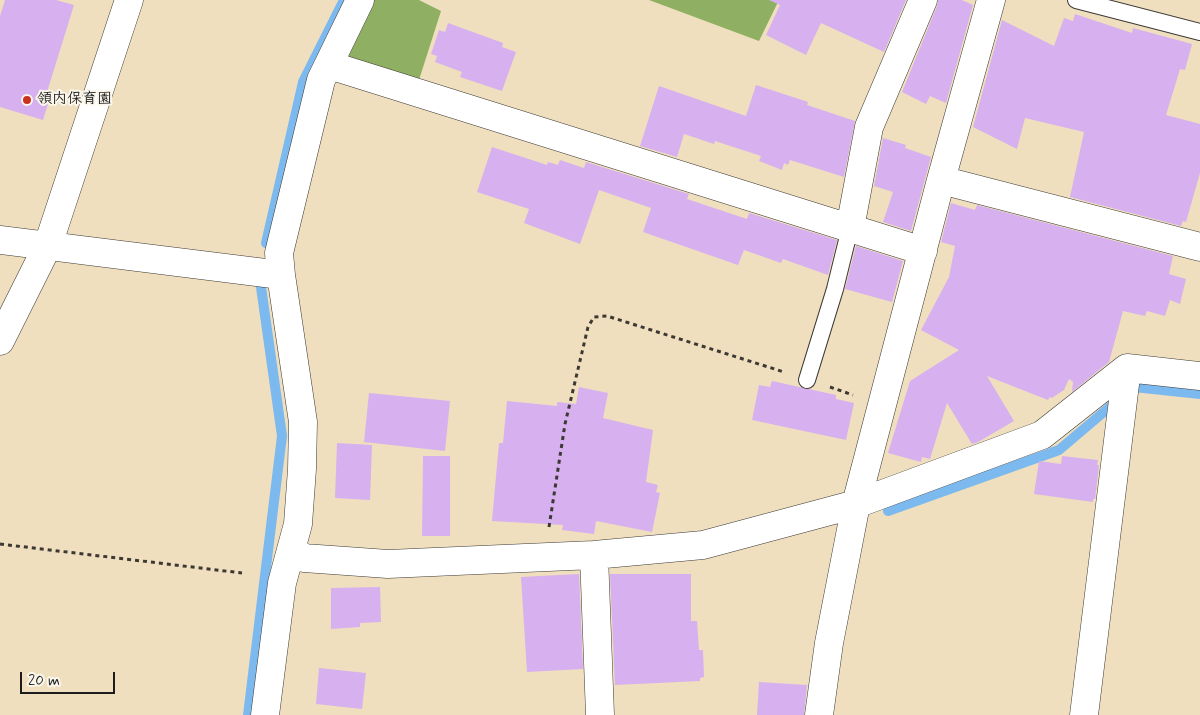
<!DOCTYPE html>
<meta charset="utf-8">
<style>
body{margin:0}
#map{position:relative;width:1200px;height:715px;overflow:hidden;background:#efdfbe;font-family:Mynerve,sans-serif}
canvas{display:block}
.scale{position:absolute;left:20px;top:672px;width:95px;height:22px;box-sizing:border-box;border:2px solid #1c1c1c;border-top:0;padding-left:6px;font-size:15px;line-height:18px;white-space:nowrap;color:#1c1c1c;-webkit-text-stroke:4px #fbf7ec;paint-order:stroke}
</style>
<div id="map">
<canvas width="1200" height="715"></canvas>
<div class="scale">20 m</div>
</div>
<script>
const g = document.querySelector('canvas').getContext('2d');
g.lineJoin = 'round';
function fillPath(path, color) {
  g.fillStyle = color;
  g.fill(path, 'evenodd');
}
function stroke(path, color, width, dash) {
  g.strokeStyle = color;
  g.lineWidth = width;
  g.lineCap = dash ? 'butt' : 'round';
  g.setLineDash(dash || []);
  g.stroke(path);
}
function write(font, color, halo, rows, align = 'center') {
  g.font = font + ' Mynerve,"Klee One",sans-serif';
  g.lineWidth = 4;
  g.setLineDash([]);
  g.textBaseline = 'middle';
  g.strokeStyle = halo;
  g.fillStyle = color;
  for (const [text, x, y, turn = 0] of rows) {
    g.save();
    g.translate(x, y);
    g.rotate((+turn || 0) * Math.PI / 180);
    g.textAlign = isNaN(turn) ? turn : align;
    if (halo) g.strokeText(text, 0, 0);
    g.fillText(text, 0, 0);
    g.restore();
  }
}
fillPath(new Path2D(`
 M367,0H419L441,11L418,83L346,59Z
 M649,0H779L759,41Z`), '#8faf62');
stroke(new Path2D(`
 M266,243L303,82L344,0
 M1134,387L1200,394
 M888,511L1059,450L1112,405
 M248,715L282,436L261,287`), '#7cb9ef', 10);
fillPath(new Path2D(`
 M5,0H56L74,5L47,92L51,94L43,120L0,107V16Z
 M769,0H906L884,52L821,23L806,55L766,35L780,5Z
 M938,0H962L973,5L946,103L930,96L926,104L902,92L937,6Z
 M1075,14L1132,33L1133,28L1192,44L1185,70L1180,69L1166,115L1200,124V173L1186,222L1183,221L1181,226L1070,197L1084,132L1025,118L1017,149L973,127L1002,20L1054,46L1064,18L1073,21Z
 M448,23L503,43L502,47L516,52L502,91L460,77L462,72L435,62L437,56L431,54L439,30L445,32Z
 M756,85L808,102L807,105L855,121L844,177L790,160L788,165L784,163L782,170L759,161L761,156L715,141L714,144L684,134L677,157L640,146L659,86L746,116Z
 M883,138L906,145L905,148L931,157L911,231L883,222L893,192L874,186Z
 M492,147L547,165L548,162L558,165L560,160L584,168L586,162L689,194L687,199L747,219L749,213L837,240L828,275L783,259L781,263L744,250L738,265L643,232L651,208L599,190L580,244L524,223L529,209L477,192Z
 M951,203L975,210L977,205L1173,256L1169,274L1186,279L1180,304L1170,300L1165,316L1147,311L1145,316L1123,311L1109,362L1072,392L1073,382L1069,379L1064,390L1052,398L1050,397L1048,400L987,376L1014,421L978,442L972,444L947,403L930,459L922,457L921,462L888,453L910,381L959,350L921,330L949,277L955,246L941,242Z
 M856,246L903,261L892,302L845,289Z
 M772,381L836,395V399L854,403L846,440L752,420L759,385L770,387Z
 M579,387L608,393L603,418L653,430L646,482L658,485L656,492L660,493L652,532L596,521L594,534L562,530L563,525L492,521L499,443H503L507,401L557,406V402L576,404Z
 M369,393L450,401L445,451L364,442Z
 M337,443L372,445L370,500L335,498Z
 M423,456H450V536H422Z
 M1062,456L1098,460L1097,465H1099L1095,499H1093V502L1034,494L1039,461L1061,464Z
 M579,574L583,669L527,672L521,577Z
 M610,574H691V621H697L699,650H703L704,677L700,678V681L615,685Z
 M380,587L381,622L360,623V627L331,629V588Z
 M319,668L366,673L362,709L316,704Z
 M759,682L807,685L804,715H757Z`), '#d7b0ef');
const lane = new Path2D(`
 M1076,0L1200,32
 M807,380L835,289L850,228`);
const street = new Path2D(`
 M329,65L923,251
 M941,180L1200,247
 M850,228L869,127L923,0
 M0,240L281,275L303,422L302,469L298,524L282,583L265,715
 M281,275L279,253L321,80L360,0
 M292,550L304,558L388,564L594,555L703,545L856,504L1042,435L1127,368L1200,376
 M594,555L600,715
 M819,715L829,643L856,504L941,180L991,0
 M1084,715L1127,368`);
const secondary = new Path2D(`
 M0,341L48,245L129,0`);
stroke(lane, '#3c3934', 18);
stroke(street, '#3c3934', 29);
stroke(secondary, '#3c3934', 29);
stroke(new Path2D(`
 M830,387L853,395
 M549,527L565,424L588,327L594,317L607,316L784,372
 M0,544L242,573`), '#3c3934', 3, [4, 4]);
stroke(lane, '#fff', 16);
stroke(street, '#fff', 28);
stroke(secondary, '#fff', 28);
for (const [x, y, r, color] of [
 [27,100,5,"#c8321e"]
]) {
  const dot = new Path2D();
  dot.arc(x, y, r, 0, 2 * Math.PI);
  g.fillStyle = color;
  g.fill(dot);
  stroke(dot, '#fbf7ec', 2);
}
write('bold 15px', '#1c1c1c', '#fbf7ec', [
 ["領内保育園",37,100]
], 'left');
</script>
